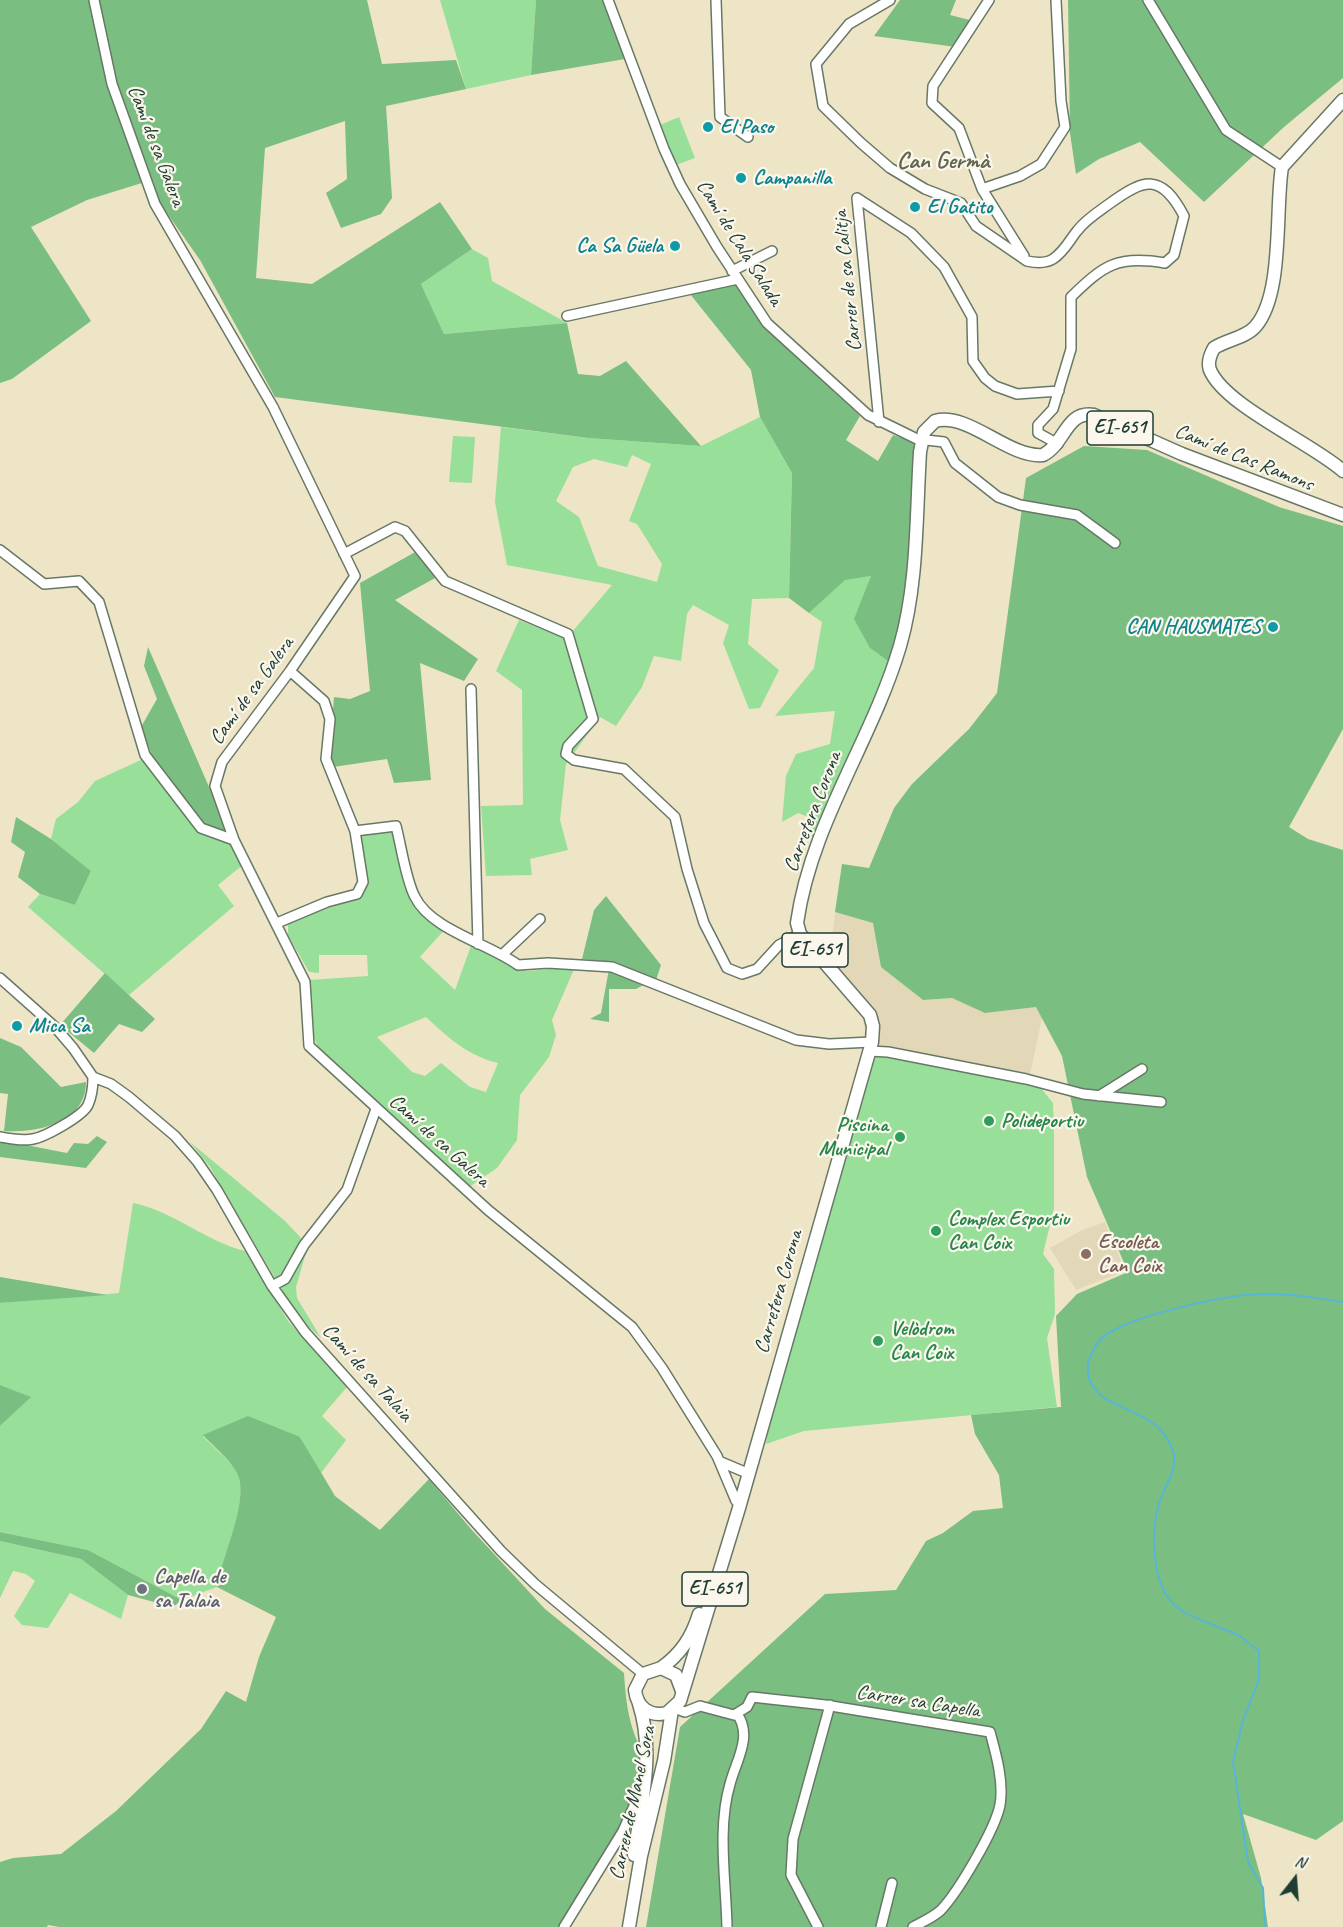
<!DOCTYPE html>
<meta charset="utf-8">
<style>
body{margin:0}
#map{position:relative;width:1343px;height:1927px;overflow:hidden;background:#eee5c7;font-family:Caveat,sans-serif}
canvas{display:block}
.north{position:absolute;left:1265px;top:1849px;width:60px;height:60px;-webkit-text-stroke:4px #fbf7ec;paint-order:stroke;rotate:17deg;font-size:16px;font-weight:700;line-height:24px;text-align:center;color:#1f3d34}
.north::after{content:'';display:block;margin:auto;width:21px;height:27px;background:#1f3d34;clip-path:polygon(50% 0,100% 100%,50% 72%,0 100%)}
</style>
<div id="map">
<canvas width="1343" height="1927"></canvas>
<div class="north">N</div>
</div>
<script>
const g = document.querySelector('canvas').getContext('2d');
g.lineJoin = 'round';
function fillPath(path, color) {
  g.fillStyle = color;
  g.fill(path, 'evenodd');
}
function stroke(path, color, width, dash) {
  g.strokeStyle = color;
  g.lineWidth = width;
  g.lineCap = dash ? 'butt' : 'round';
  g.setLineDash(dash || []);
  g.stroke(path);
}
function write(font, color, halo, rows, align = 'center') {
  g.font = font + ' Caveat,sans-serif';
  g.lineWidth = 4.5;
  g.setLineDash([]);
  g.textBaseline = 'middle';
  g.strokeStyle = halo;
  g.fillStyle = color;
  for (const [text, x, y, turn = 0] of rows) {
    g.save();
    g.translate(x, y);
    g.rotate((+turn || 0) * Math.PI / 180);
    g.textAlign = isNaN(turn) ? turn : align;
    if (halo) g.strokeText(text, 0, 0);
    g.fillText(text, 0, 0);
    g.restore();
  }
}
fillPath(new Path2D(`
 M835,912L873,923L881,967L923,1000L952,998L986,1013L1036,1007L1043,1013L1028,1084L880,1055L863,1047L865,1030L861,1010L828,977Z
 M1105,1222L1121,1261L1122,1272L1076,1290L1050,1248L1082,1230Z`), '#e2d7b7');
fillPath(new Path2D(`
 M440,0H536L531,75L466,89Z
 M679,117L695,158L676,165L660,125Z
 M472,249L488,258L492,281L567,323L444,334L421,284Z
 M760,417L792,473L789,598L752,599L748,644L779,670L760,708L749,709L723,643L729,625L693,605L687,614L681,661L654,656L642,687L616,726L600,717L566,764L560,820L568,850L530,859L532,875L486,876L481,806L523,805L522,690L496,671L519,620L566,639L612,585L507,565L495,502L501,427L588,438L701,446ZM632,455L651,464L629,521L637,524L662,564L657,582L598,566L579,517L556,501L573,467L594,459L627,467Z
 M453,436L475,437L472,483L449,482Z
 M871,576L870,648L889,662L871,713L813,840L803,836L811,818L798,813L782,822L786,776L796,754L830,744L835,711L775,716L814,668L822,622L809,613L845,579Z
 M143,759L196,829L211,838L234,843L244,864L218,885L234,906L129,995L28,907L40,894L75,905L91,871L51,839L56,819L78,802L95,781Z
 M394,831L409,894L447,927L420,957L455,990L472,943L526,971L575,967L552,1020L556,1035L549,1057L520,1095L517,1140L497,1168L469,1187L319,1051L313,1034L309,980L368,976L367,955H319V973L309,972L288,935V923L326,905L358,895L364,883L359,836L363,832ZM426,1017C448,1038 469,1056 498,1063L486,1092L470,1087L441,1063L425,1076L412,1072L377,1037Z
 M880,1055L1040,1087L1053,1103L1054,1135V1208L1043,1254L1054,1269L1055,1314L1047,1338L1057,1407L804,1431L766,1444L769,1420L873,1059Z
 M190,1142L285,1221L304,1241L283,1276L276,1280L210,1167Z
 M133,1203C173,1211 205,1241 245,1251L288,1321L347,1387L322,1416L346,1440L321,1473L300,1437L203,1436C213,1447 227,1458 235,1470C253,1497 221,1557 217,1587L182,1600L88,1550L0,1532V1426L30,1397L0,1385V1303L119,1293Z
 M308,1246L296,1287L297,1298L321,1338L309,1327L282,1291V1286Z
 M0,1541L81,1559L128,1595L121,1619L70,1593L48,1628L22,1625L14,1616L35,1581L26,1574L13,1571L0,1598Z`), '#98df99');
fillPath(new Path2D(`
 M0,0H367L382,64L456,60L466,89L386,106L392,198L381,214L341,228L326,193L347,179L345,121L265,148L256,278L312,284L440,202L472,249L421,284L444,334L567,323L578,374L600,376L626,361L701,446L588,438L275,397L200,260L145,182L87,200L31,227L91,321L12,379L0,383Z
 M536,0H607L625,59L531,75Z
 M900,0H956L950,15L970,20L956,47L874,36Z
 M1068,0H1343V78L1284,127L1204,202L1140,142L1099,159L1076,174L1070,133Z
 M735,284L767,330L860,416L846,440L878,461L893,435L916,443C912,512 916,598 889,662L870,648L854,619L871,576L845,580L809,613L789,598L792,473L760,417L751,370L690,294Z
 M1084,446L1147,450L1279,507L1343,526V729L1289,827L1308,839L1343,850V1821L1316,1840L1243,1814L1261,1878L1268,1927H646L680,1727L825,1594L896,1590L926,1541L943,1533L973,1511L1003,1508L999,1475L975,1434L971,1415L1061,1407L1056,1316L1077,1294L1128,1272L1087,1177L1062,1056L1036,1007L985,1013L952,998L923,1000L881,967L873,923L835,912L842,864L869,868L894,808L912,784L969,729L997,693L1026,478Z
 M417,551L437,577L395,600L478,659L464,681L420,663L431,780L394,783L387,759L333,767L329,760L334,697L350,699L370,691L360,583Z
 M148,647L230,835L204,825L153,758L141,727L157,699L144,666Z
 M16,817L51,839L91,871L75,905L40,894L18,877L25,852L11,842Z
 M606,896L661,965L656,980L611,962L582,959L594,910Z
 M609,969L647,983L636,989H609V1022L590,1019L601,1013Z
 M105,973L155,1019L142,1032L119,1024L94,1053L60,1025Z
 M0,1038L21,1047L61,1087L86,1082C86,1123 38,1133 4,1131L8,1094L0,1093Z
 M97,1136L107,1142L86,1168L0,1157V1140L67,1153L74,1143L88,1144Z
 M0,1277L107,1295L0,1303Z
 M0,1385L31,1397L0,1426Z
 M248,1416L300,1437L335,1496L380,1530L429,1479L471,1529L545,1609L624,1673C626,1703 629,1731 646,1757L641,1790L607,1856L558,1927H59L48,1925L47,1927H0V1862L13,1858L61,1854L116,1811L201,1729L226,1691L246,1702L259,1657L276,1617L217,1587C221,1557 253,1495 235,1470C227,1457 213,1446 203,1435Z
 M0,1532L88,1550L182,1600L173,1607L128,1595L81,1559L0,1541Z`), '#7abe81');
stroke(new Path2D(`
 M1265,1927L1263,1888L1248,1862L1233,1762L1243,1720L1259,1680V1651C1253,1647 1247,1641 1241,1637C1222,1626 1198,1622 1179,1609C1151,1588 1151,1537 1158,1507C1162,1488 1179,1472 1173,1451C1157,1404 1105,1415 1090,1381C1082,1363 1096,1339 1112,1331C1146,1313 1223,1295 1262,1294C1288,1293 1316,1298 1343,1302`), '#57b6d5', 2);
const minor = new Path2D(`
 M94,0L112,84L155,204L273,407L355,576L290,671L222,762L215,786L234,840L305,982L309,1046L488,1210L632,1327L662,1368L717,1456L736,1501
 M608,0L664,149L680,184L717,247L767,323L868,415L917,439L944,442L955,463L998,497L1020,505L1077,515L1115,543
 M716,0L720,117L748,137
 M890,0L849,24L816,64L823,106L861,143L890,168L925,189L961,203L976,226L1027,261C1036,263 1045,264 1053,259C1064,252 1069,241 1077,231C1085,220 1098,212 1109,204C1145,178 1161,173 1184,216L1174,255L1165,263C1117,255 1104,265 1071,297V349L1053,409L1038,425V433L1058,444
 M989,0L933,86L932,103L959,128L982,189L1024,256
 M1148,0L1226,130L1282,167
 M982,189L1020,176L1041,164L1065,127L1061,101L1056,0
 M857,198L911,233L944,267L972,317L973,361L985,378L995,386L1017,394L1059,391
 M857,198L879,422
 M732,271L772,251
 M567,316L738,279
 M0,550L44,584L79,581L99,602L145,755L201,828L234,840
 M344,554L395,527L405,531L445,581L568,634L593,719L568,746L566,754L574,760L624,769L675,817L687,869L704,923L727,968L742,974L757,969L779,945L800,934
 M471,689L478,944
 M355,831L396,826C401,845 406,881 415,897C431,930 490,944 518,965L548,963L612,967L796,1040L829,1044L872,1042
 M277,923L327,902L357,894L363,882L355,831L326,759L330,719L324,701L290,671
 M503,954L540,919
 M0,978L55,1027L73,1048L93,1077
 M869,1051L888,1052L1026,1079L1083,1094L1161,1102
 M93,1077L111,1084L129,1097L175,1136L197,1161L217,1190L272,1286L305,1332L501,1551L535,1584L643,1674
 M1099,1096L1142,1069
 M0,1137C11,1139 22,1141 33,1139C45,1137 83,1116 88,1105C92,1096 93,1087 93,1077
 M272,1286L285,1279L304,1245L347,1190L376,1109
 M721,1462L747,1473
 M674,1708L685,1712L700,1706L734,1715L747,1707L752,1697L825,1705L990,1732C996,1754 1004,1782 1000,1805C995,1830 958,1892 941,1910C934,1917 922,1922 913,1927
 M564,1927L623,1831L641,1790
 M727,1927C726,1881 717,1828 730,1784C736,1761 753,1736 737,1714
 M818,1927L791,1875L793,1839L830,1705
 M881,1927L892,1883`);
const major = new Path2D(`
 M1343,100L1282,167C1275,208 1284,295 1255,327C1245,338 1226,340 1214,348C1210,355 1207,362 1210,370C1225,406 1312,443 1343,471
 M661,1668C681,1654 692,1637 699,1614
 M682,1691L676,1675L661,1668L643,1674L635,1690C637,1708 650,1717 667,1713L680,1701L739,1508L872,1042L873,1026L870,1015L800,934L797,923C811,823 872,741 900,646C918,584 916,516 920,452L924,432L935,421C969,412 1008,458 1043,455C1065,444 1066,410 1094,415L1182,454L1343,515
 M634,1855C641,1805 655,1753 639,1704
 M629,1927L641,1856L664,1761L672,1710`);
stroke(minor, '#677867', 12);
stroke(major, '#677867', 15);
stroke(minor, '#fff', 9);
stroke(major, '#fff', 12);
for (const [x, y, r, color] of [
 [708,127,6,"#0f9aa8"],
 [741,178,6,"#0f9aa8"],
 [915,207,6,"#0f9aa8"],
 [675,246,6,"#0f9aa8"],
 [1273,627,6,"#0f9aa8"],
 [17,1026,6,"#0f9aa8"],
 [989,1121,6,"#2e9e5b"],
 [900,1137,6,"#2e9e5b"],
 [936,1231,6,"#2e9e5b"],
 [1086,1254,6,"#8d6e63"],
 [878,1341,6,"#2e9e5b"],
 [142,1589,6,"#6b7280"]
]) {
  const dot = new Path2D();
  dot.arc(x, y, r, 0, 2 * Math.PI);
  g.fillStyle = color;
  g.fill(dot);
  stroke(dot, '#fbf7ec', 2);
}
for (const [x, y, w] of [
 [1120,428,66],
 [815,950,66],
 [715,1589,66]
]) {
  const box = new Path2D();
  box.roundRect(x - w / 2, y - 17, w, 34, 4.5);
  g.fillStyle = '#fbf7ec';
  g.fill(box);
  stroke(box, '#1f3d34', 1.5);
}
write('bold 20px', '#1f3d34', null, [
 ["EI-651",1120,428],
 ["EI-651",815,950],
 ["EI-651",715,1589]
]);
write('bold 21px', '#0d838f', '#fbf7ec', [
 ["El Paso",720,127],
 ["Campanilla",753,178],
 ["El Gatito",927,207],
 ["Ca Sa Güela",663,246,"right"],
 ["CAN HAUSMATES",1261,627,"right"],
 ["Mica Sa",29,1026]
], 'left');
write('21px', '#1f3d34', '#fbf7ec', [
 ["Camí de sa Galera",156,146,69],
 ["Camí de Cala Salada",739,243,58],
 ["Carrer de sa Calitja",848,281,-96],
 ["Camí de Cas Ramons",1244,458,22],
 ["Camí de sa Galera",252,691,-54],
 ["Carretera Corona",813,812,-69],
 ["Camí de sa Galera",439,1141,42],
 ["Carretera Corona",779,1292,-74],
 ["Camí de sa Talaia",367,1373,48],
 ["Carrer sa Capella",918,1702,9],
 ["Carrer de Manel Sora",633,1803,-78]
]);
write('bold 21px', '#27864d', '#fbf7ec', [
 ["Polideportiu",1001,1121],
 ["Piscina",888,1125,"right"],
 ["Municipal",888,1149,"right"],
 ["Complex Esportiu",948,1219],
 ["Can Coix",948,1243],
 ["Velòdrom",890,1329],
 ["Can Coix",890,1353]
], 'left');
write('bold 21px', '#785e54', '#fbf7ec', [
 ["Escoleta",1098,1242],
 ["Can Coix",1098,1266]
], 'left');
write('bold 21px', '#5b616d', '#fbf7ec', [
 ["Capella de",154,1577],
 ["sa Talaia",154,1601]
], 'left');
write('bold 24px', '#63664f', '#fbf7ec', [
 ["Can Germà",943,162]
]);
</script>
